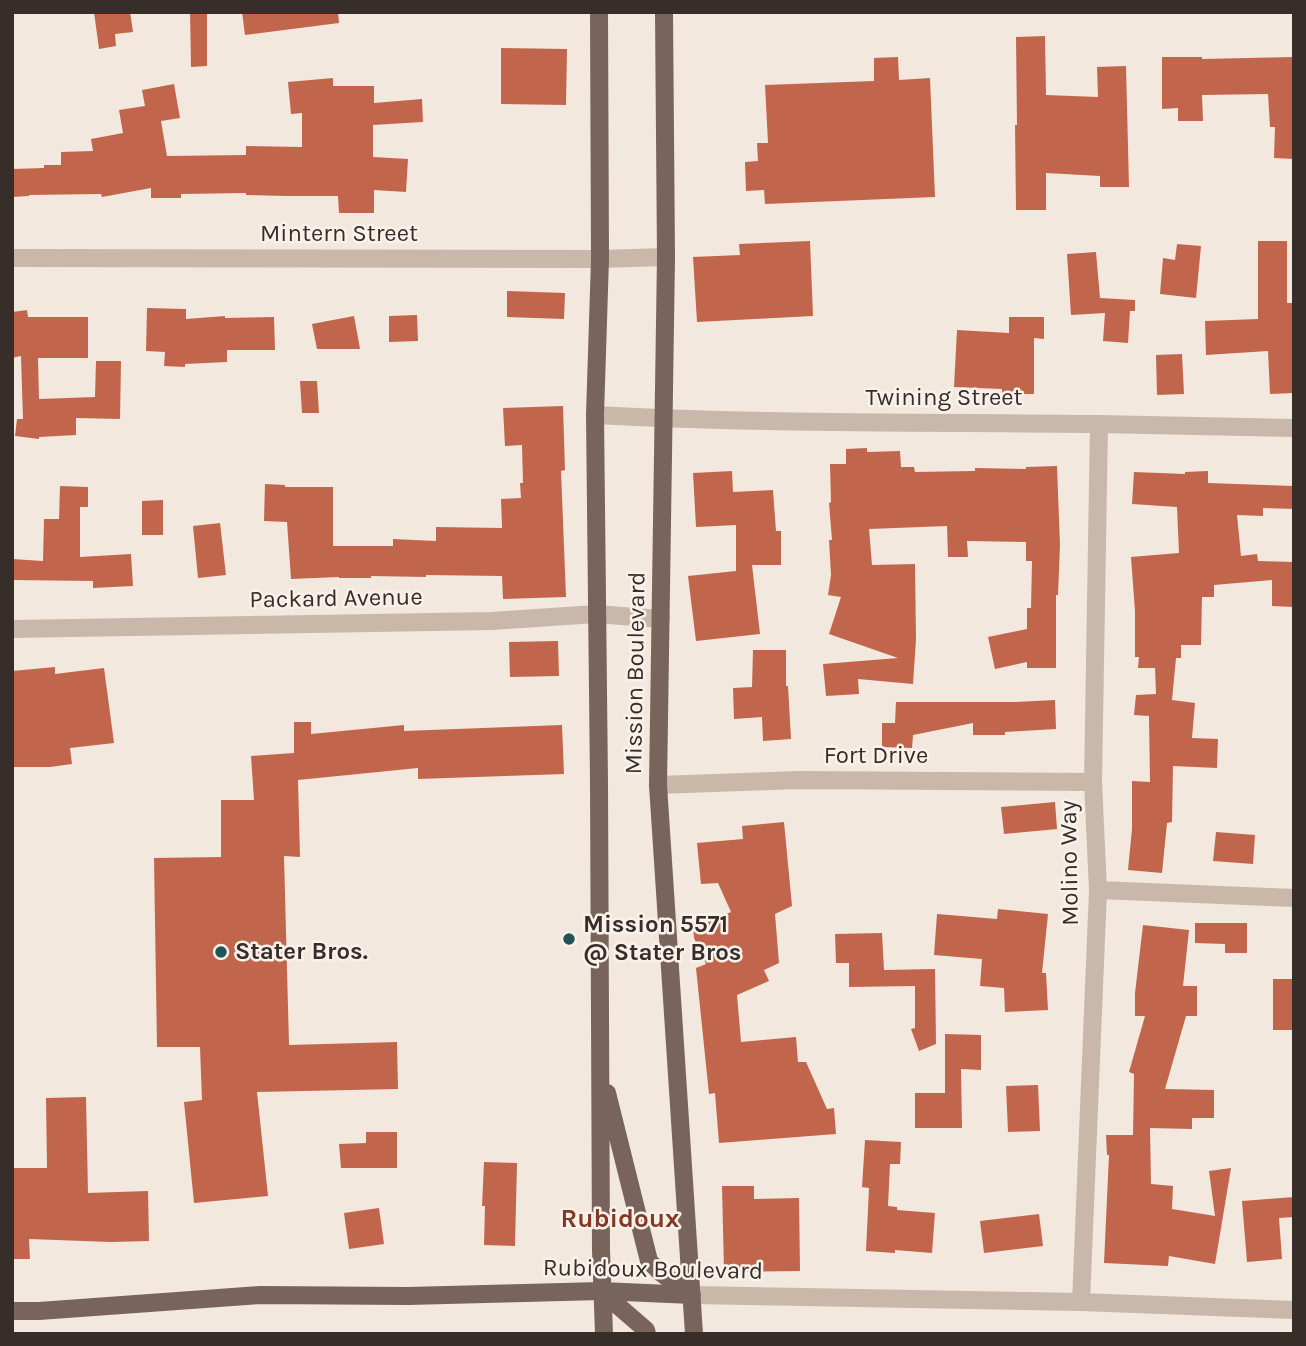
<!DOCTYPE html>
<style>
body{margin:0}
#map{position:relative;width:1306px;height:1346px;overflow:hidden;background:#f2e8de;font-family:Karla,sans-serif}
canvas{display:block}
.frame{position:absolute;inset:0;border:14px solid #372d29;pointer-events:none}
</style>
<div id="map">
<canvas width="1306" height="1346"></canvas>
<div class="frame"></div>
</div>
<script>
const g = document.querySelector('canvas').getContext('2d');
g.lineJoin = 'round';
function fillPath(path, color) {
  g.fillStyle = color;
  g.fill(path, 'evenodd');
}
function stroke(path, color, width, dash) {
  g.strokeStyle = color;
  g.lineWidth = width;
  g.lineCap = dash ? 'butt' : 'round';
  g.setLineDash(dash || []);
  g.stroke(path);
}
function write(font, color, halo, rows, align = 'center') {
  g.font = font + ' Karla,sans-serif';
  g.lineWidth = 5;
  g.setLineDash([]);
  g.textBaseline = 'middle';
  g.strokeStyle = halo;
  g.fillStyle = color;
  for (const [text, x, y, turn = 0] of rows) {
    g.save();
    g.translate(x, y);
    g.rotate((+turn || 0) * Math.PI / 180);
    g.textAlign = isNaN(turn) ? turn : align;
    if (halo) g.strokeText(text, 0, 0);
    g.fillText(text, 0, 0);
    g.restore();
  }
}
fillPath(new Path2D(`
 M94,12H130L133,32L115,34L116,46L99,49Z
 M190,12H207V66L191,67Z
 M242,12H338L339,23L245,35Z
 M1045,36L1046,95L1098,97L1097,67L1126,66L1129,187H1100V176L1046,173V210H1016L1015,125H1017L1016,37Z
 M501,48L567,49L566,105L501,104Z
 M898,57L899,80L930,78L935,197L765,204L764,190L746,191L745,162L758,161L757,143H768L765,85L874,81V58Z
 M1162,57H1202V59L1294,57V159L1274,158L1275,127H1270L1268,94L1202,95L1203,121H1178V108L1162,109Z
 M333,78V86H374V103L422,99L423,122L373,125V157L408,159L406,192L374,190V213H339L338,196H288L246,195V193L181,194V198H151V188L102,197L101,194L29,195V196L12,197V169L44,168V165H61V152L93,151L91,139L123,133L119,110L145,106L142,90L174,84L180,118L161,121L167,156L246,155V146L302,147V113L291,114L288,82Z
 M810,241L813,316L697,322L693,257L740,255L739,244Z
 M1258,241H1287V303H1293L1294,326V393L1270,394L1268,351L1206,355L1205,321L1258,319Z
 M1177,244L1201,246L1196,298L1160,294L1163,258L1175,260Z
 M1096,252L1100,298L1135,300V311H1130L1128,343L1103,341L1105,313L1071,315L1067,254Z
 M507,291L565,293L564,319L507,317Z
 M147,308L186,309V319L225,316V318L274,317L275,350H227V362L185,364V367L164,366L165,352L146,351Z
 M27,310L28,317H88V358H38L39,399L95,397L96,361H121L120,419L76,418V435L39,437V439L15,436L17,419H23L21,356L12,358V312Z
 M417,315L418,341L389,342V316Z
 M354,316L360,349H317L312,324Z
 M1009,317H1044V339L1034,338V394H1002V389L954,387L957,330L1009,333Z
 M1182,354L1184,394L1157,395L1156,355Z
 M300,381H317L319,413H302Z
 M563,406L565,470L561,471L566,597L503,599L502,576L426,575V577L371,576V578H339V577L291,579L287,522L264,521L265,484L285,485V487H333V546H393V539L436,541V527L502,528L501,499L521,498L520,483H523L522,445L505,446L503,408Z
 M867,448V452L900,451L901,467H914L915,472L975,471V468L1026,469V467L1057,466L1060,545L1058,595H1056V668H1027V662L995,669L988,637L1027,629V608H1031L1032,561H1026V542L967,541L968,557H948L947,526L869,529L872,565L915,564L916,639L913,684L858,679L859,694L826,696L823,664L898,658L829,634L841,597L828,595L831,575L829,540H832L829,503L831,502L830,464H846V449Z
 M732,471L733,492L773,490L776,531H781V565H752L760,634L696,641L688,576L736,571V525L696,527L693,473Z
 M1208,471V483L1294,486V509L1263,508V516L1237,515L1241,556L1257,554L1258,561L1294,562L1293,607L1272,606V580L1214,585V597H1202L1201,645H1181V658H1176L1172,700L1195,703L1192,738L1218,739L1217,768L1173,766L1172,822L1167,823L1162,873L1128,870L1132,829V781L1150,782L1149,716L1134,715L1136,695L1156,694L1155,668H1138L1139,657H1135V611L1131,557L1179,553L1177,507L1132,504L1134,472L1185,474V472Z
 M60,486L88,487V507H80V557L131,554L133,586L93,588V581L12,580V559L43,561L44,519H59Z
 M163,500V535H142V501Z
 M220,523L226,575L198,578L193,526Z
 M558,641L559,676L510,677L509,642Z
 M753,650H786V686H788L791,739L763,741L762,717L734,719L733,688L752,687Z
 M55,667V674L104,668L114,743L70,748L72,764L50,767H12V671Z
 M1055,700L1056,729L1005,732V735H973V723L913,735L912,748L882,747V723H895L896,702H1016Z
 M294,722H311V734L404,725V731L562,725L564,774L418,779V768L298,780L300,857L284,856L289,1045L397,1042L398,1089L257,1092L268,1196L194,1203L184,1102L202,1100L200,1047H157L154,858L221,857V800H254L251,756L294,753Z
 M1055,802L1057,829L1004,834L1001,807Z
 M784,822L792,906L775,914L779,963L764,970L769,981L737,995L741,1042L796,1037L798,1062H806L827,1109L834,1108L836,1134L719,1143L715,1093L709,1094L696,968L706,964L694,938L693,925L704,924L731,912L718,883L701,884L697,843L743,839L742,826Z
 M1216,832L1255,835L1253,864L1213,861Z
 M998,909L1048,914L1042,973H1046L1048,1010L1005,1012L1004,988L980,986L982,959L934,955L937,914L997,919Z
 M1195,923H1247V953H1225V944L1195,943Z
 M1143,925L1189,930L1183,986H1197V1016H1186L1165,1089L1214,1090V1118H1192V1129L1150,1128L1151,1184L1173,1186L1172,1209L1215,1216L1209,1171L1231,1168L1215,1264L1169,1256L1168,1266L1104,1263L1109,1155H1107L1106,1135H1133L1134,1074L1129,1072L1145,1016H1135V993Z
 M882,933L884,970L935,969L936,1044L919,1051L911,1029L915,1028V986L849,987V963H836L835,934Z
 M1273,979H1294V1030H1273Z
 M945,1034L981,1035V1070L961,1069L962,1128H915V1093H945Z
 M1038,1085L1040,1131L1008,1132L1006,1086Z
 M86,1097L88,1193L148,1191L149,1241L111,1242L29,1239L30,1259H12V1168H47L46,1098Z
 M366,1132H397V1168H341L339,1144L366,1143Z
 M865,1140L901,1142L900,1164H890L888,1206L897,1207V1210L935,1213L932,1253L895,1250V1253L866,1251L869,1188L862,1187Z
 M484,1162L517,1163L515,1246L484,1245L485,1206H482Z
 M722,1186H754V1199L799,1198L800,1271L724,1272Z
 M1294,1197V1217L1279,1218L1282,1259L1247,1262L1242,1201Z
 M379,1208L384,1244L349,1249L344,1213Z
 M1039,1214L1043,1246L984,1253L980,1221Z`), '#c1664c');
stroke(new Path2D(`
 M12,258L600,259L666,257
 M595,415C762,424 930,422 1098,424C1163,425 1228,427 1294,428
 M12,629L492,621L596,614L661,619
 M658,785L799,780L1093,782
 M1098,890L1294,898
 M692,1295L1081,1302L1294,1310
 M1081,1302L1098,890L1093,782L1099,424`), '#c9b8aa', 18);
stroke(new Path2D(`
 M599,12L600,259L595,415L599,783L601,1250L604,1334
 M664,12L666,257L658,785L694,1334
 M607,1093L649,1261L661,1273L692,1295
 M601,1291L646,1330L647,1334
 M12,1311H39L260,1295L408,1296L601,1291L692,1295`), '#78645b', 18);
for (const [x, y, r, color] of [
 [569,939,7,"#205557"],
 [221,952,7,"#205557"]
]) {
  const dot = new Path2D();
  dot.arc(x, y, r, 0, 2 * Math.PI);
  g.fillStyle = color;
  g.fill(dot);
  stroke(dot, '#f9f2ea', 2.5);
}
write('24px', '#372d29', '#f9f2ea', [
 ["Mintern Street",339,234],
 ["Twining Street",944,398],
 ["Packard Avenue",336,599,-1],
 ["Mission Boulevard",636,673,-89],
 ["Fort Drive",876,756],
 ["Molino Way",1070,863,-91],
 ["Rubidoux Boulevard",653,1270,1]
]);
write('bold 24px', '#372d29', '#f9f2ea', [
 ["Mission 5571",583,925],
 ["@ Stater Bros",583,953],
 ["Stater Bros.",235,952]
], 'left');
write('bold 26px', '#833925', '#f9f2ea', [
 ["Rubidoux",620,1220]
]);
</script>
